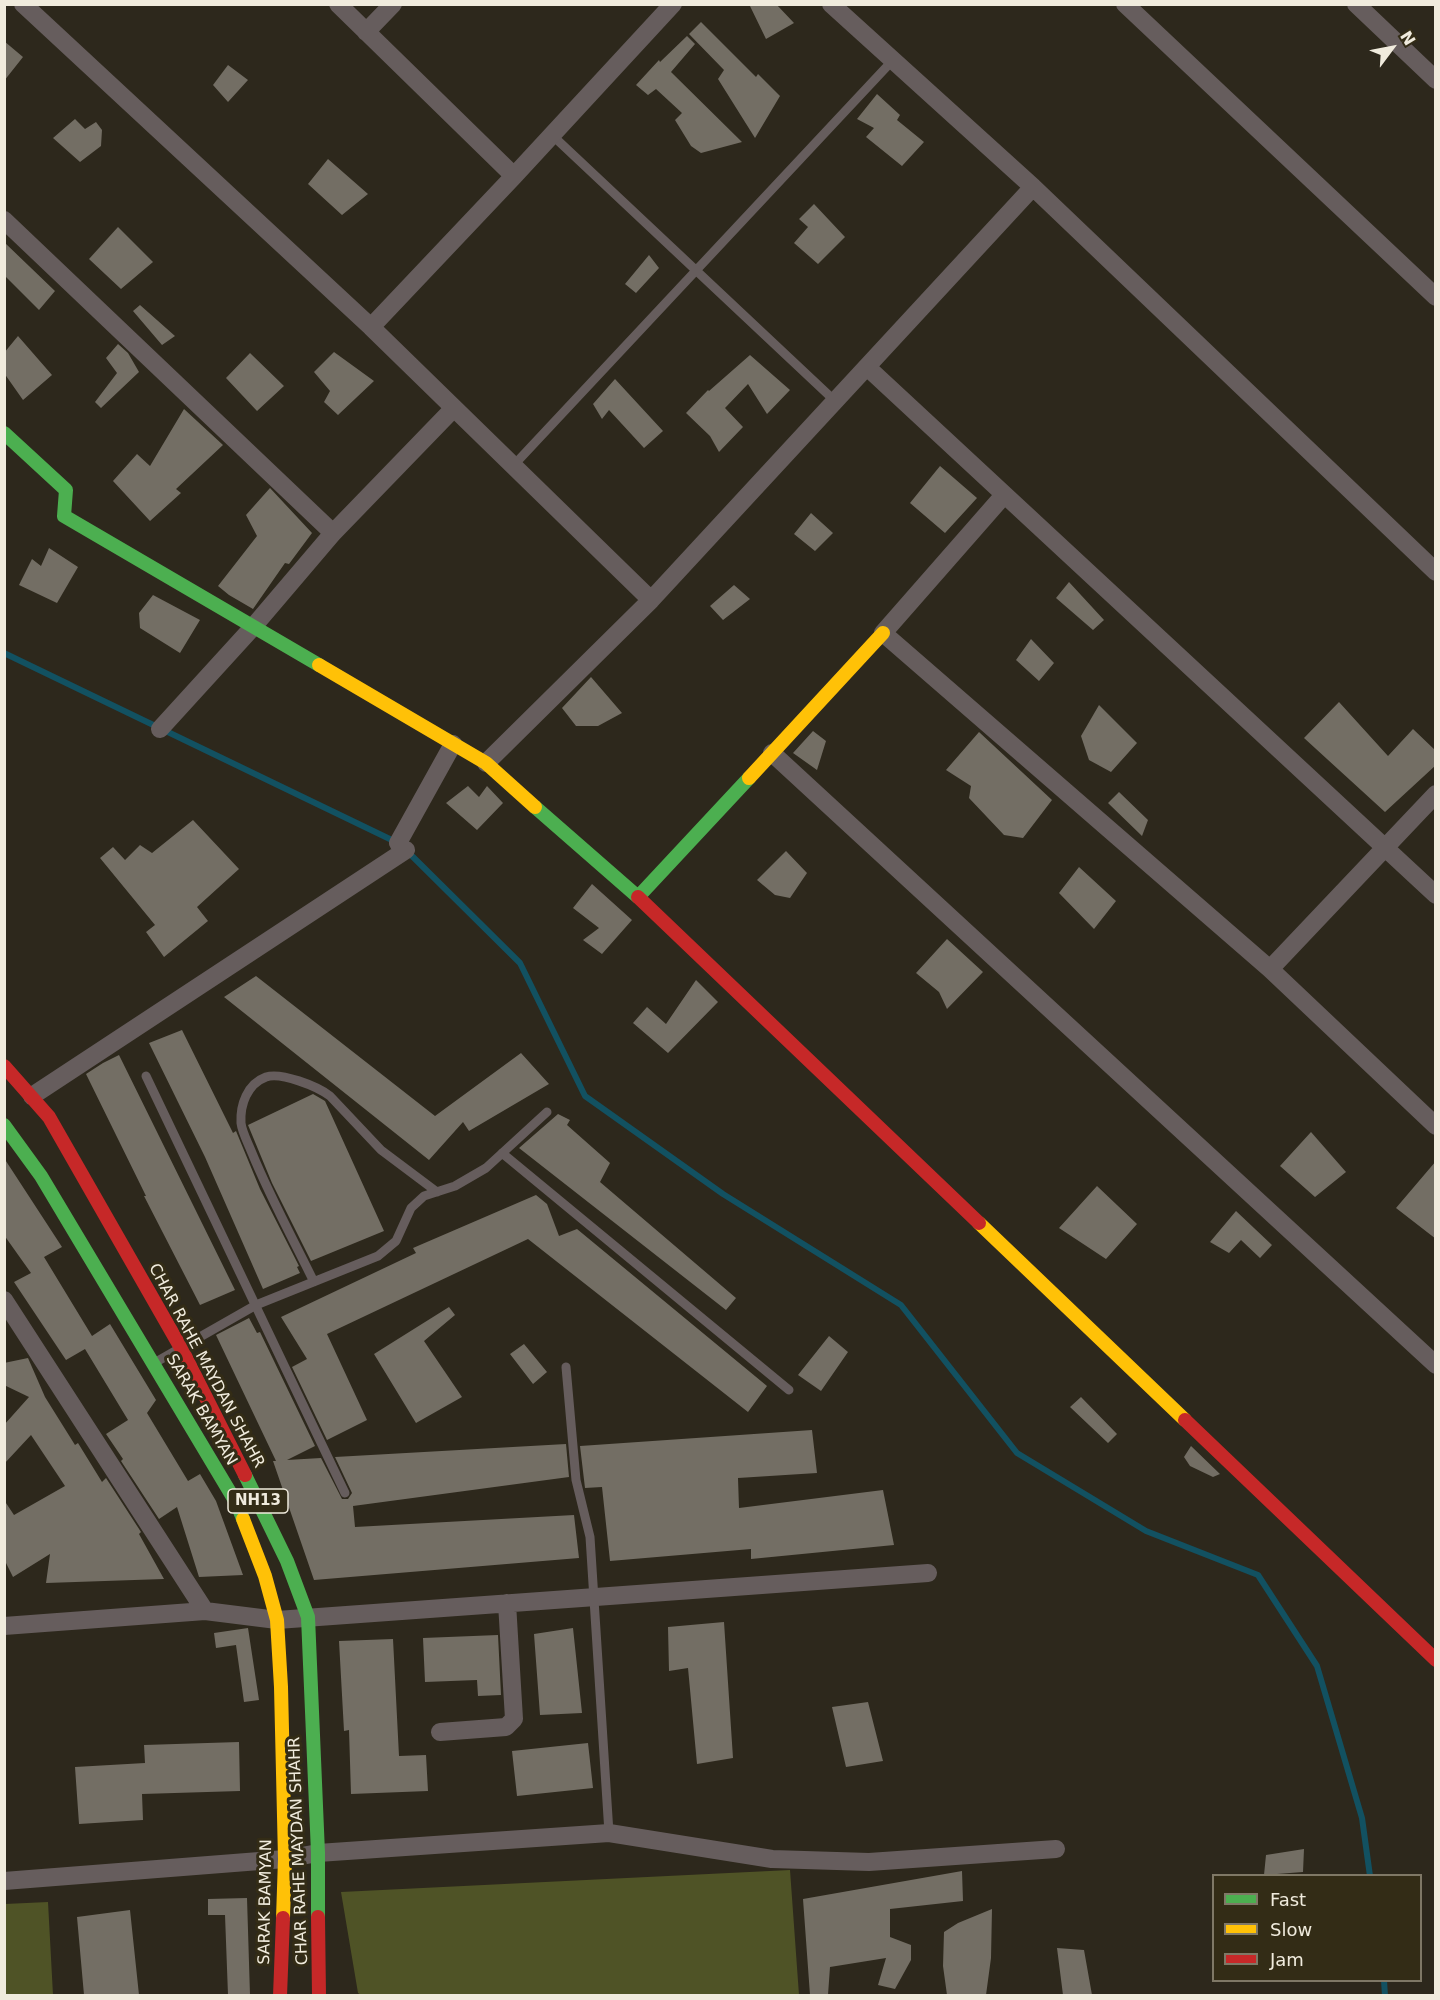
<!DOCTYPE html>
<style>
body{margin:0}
#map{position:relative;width:1440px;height:2000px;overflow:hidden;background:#2d281c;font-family:"DejaVu Sans",sans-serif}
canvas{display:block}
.frame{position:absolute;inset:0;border:6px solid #f0ebdd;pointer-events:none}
.legend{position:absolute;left:1212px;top:1874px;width:210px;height:108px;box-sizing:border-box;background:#332c16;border:2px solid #7f7866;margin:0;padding:8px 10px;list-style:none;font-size:18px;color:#f0ebdd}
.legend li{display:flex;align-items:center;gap:12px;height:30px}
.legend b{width:30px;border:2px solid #7f7866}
.north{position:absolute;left:1362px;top:18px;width:60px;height:60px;-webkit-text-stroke:4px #332c16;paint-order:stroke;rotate:58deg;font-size:16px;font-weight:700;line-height:24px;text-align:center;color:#f0ebdd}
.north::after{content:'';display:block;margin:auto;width:21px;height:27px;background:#f0ebdd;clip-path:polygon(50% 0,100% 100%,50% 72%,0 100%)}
</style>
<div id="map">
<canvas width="1440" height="2000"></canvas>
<div class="frame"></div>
<ul class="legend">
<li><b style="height:8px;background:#4caf50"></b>Fast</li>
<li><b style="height:8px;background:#ffc107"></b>Slow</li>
<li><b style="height:8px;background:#c62828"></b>Jam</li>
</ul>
<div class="north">N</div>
</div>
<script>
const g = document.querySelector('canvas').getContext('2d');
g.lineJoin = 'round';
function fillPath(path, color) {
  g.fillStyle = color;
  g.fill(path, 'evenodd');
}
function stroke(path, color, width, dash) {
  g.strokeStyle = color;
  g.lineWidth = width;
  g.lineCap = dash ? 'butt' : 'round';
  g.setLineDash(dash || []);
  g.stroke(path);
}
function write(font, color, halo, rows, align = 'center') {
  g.font = font + ' "DejaVu Sans",sans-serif';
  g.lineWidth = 6;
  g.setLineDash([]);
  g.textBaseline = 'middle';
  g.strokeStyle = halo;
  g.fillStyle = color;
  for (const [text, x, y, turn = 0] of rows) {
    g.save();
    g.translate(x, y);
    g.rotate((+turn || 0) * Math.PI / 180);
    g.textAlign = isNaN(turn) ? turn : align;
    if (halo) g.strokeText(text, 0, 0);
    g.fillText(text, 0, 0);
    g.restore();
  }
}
fillPath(new Path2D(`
 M790,1870L799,1995H361L358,1993L341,1892Z
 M48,1902L53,1995H5V1904Z`), '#4f5326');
stroke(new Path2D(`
 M4,653L396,842
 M408,852L520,963L585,1096L723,1194L901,1305L1017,1453L1146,1531L1258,1575L1317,1666L1362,1818L1370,1876
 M1384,1980L1385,1996`), '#125161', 6);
fillPath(new Path2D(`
 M749,4H776L794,23L766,39Z
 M701,22L756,77L758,74L780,96L755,138L718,79L724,70L689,34Z
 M687,36L695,44L671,72L742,142L701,153L691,146L675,120L682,113L656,89L648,95L636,85L659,60L660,62Z
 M4,41L23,57L4,81Z
 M228,65L248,80L228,102L213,85Z
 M877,94L900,115L897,120L924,142L902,166L866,137L874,128L857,119Z
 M75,119L85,129L96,122L102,130L101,146L80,162L53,138Z
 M328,159L368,194L342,215L308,184Z
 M814,204L845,237L818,264L794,243L808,227L799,219Z
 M118,227L153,262L121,289L89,259Z
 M4,242L55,291L39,310L4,275Z
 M649,255L659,268L636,293L625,284Z
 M140,305L175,336L162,345L133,311Z
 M18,336L52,375L23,400L4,373V353Z
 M118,344L128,353L139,372L101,408L95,402L117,373L106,358Z
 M334,352L374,381L338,415L324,402L330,391L314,372Z
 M250,353L284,386L257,411L226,378Z
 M750,355L790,390L767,414L748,384L725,408L743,427L719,452L710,436L686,413L708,390L709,391Z
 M615,379L663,431L644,448L609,410L602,419L593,404Z
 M184,409L223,445L176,489L181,493L150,521L113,481L137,454L150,466Z
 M940,466L977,498L945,533L910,503Z
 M270,488L312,533L289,564L285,563L253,609L229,595L218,586L257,536L246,515Z
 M811,513L833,533L815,551L794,534Z
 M49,548L78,567L57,603L19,585L32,559L41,566Z
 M1069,582L1104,620L1093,630L1056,598Z
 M734,585L750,599L723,620L710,606Z
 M153,595L200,620L180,653L140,628L139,613Z
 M1031,639L1054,663L1039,681L1016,660Z
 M591,677L622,713L598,726H576L562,708Z
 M1339,702L1388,756L1413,729L1436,751V765L1385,812L1304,738Z
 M1099,705L1137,743L1111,772L1089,760L1081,736Z
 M813,731L826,741L817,770L793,753Z
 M979,732L1052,800L1023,838L1004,835L969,798L971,786L946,770Z
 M468,786L479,797L487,786L503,803L477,830L446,803Z
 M1119,792L1148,820L1142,836L1108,803Z
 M193,820L239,869L197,907L208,921L164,957L146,932L155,925L100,858L113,847L125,860L140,845L152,853Z
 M786,851L807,873L790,898L775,895L757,880Z
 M1079,867L1116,901L1094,929L1059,893Z
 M592,884L632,920L602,954L583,940L599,928L573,908Z
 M947,939L983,972L947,1009L939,992L916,973Z
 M256,976L435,1116L521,1053L549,1084L469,1131L463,1122L429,1160L224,997Z
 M696,980L718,1002L668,1053L633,1023L647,1007L666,1024Z
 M182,1030L233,1133L236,1131L260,1189L299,1266L297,1267L300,1273L263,1289L205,1157L149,1043Z
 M119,1055L235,1290L200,1305L144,1196H146L86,1074L103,1063Z
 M313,1094L325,1101L384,1231L311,1261L272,1183L248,1125Z
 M558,1114L570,1120L567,1125L610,1163L600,1182L736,1298L726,1310L519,1148Z
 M1311,1132L1346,1172L1315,1197L1280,1166Z
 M4,1158L62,1247L44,1257L92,1336L110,1324L156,1400L147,1413L188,1481L200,1474L216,1501L243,1575L199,1577L177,1507L159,1519L121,1461L123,1459L106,1434L128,1420L85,1349L66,1360L14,1282L31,1273L4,1235Z
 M1436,1161V1239L1396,1208Z
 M1097,1186L1137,1224L1106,1259L1059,1228Z
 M536,1195L547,1204L559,1236L577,1229L767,1386L748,1412L528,1239L327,1334L367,1420L327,1440L292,1367L307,1359L281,1317L416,1253L413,1248Z
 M1236,1211L1272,1245L1260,1258L1241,1240L1229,1253L1210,1242Z
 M449,1307L455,1315L424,1341L462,1397L416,1423L374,1354Z
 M249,1318L257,1333L260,1332L315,1446L287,1460L321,1458L342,1499H348L352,1493L335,1457L566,1444L569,1477L353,1506L355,1527L574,1515L579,1558L314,1580L273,1461H276L216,1335Z
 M829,1336L848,1352L821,1391L798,1375Z
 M524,1344L547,1372L533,1384L510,1354Z
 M28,1358L45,1397L75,1445L78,1443L102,1482L106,1478L141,1532L139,1534L164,1579L46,1583L50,1554L13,1577L4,1559V1500L14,1515L65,1486L31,1435L4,1464V1425L29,1397L4,1385V1363Z
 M1081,1397L1117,1434L1108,1443L1070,1407Z
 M812,1430L817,1473L738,1478L739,1508L883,1490L894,1545L751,1559V1549L610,1561L602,1487L585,1488L580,1446Z
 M1191,1446L1220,1474L1213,1477L1190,1466L1184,1457Z
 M724,1622L733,1758L697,1764L688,1668L669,1671L668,1627Z
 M248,1628L259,1700L244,1702L236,1645L216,1648L214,1633Z
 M573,1628L582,1713L540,1715L534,1634Z
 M498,1635L501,1695L478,1696L477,1680L425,1682L423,1638Z
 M393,1639L399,1756L426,1755L428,1791L351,1794L349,1730L344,1731L339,1641Z
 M868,1702L883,1761L846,1767L832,1707Z
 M239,1742L240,1791L142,1794L143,1820L79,1824L75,1767L145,1763L144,1745Z
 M588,1743L593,1788L517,1796L512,1751Z
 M1304,1849L1303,1872L1264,1875L1266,1855Z
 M962,1871L963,1901L890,1909V1937L911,1945V1960L895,1989L878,1985L886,1958L830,1967L828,1995H810L803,1899Z
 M247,1898L250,1995H228L225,1915H208V1899Z
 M992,1909L991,1958L986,1995H947L943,1966L944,1932L958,1923Z
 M130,1910L139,1995H84L77,1917Z
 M1057,1948L1084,1950L1092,1995H1063Z`), '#736e64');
stroke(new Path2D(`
 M552,135L835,401
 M513,466L893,60
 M146,1076L345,1493
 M502,1153L789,1390
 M314,1282C293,1239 270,1197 252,1153C248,1143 242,1132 241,1123C240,1105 247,1084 266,1077C281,1072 317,1086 330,1096L381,1150L437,1192
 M156,1362L256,1305L378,1256L396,1241L411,1208L424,1196L455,1186L486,1168L547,1112
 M566,1367L576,1480L590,1537L609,1833`), '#665d5d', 9);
stroke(new Path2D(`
 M23,4L371,327L651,600
 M338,4L514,176
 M831,4L1033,187L1436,572
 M1125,4L1436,297
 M1356,4L1436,80
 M366,32L393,4
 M4,220L333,533
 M371,327L514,176L673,4
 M867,367L1436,895
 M1004,495L883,633L1270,969L1436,794
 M160,729L253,627L333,533L454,408
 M772,753L1436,1365
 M486,763L651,600L1033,187
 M398,843L453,744
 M1270,969L1436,1126
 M32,1096L406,850
 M4,1300L205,1611
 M4,1626L205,1611L277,1620L928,1573
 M440,1732L506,1727L514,1719L507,1603
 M4,1881L285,1859L318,1853L609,1833L772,1859L869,1862L1056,1849`), '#665d5d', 18);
stroke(new Path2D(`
 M4,433L66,490L64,516L319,665
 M535,807L638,897L749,778
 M4,1125L41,1176L237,1504L243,1519
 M245,1475L287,1561L308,1617L318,1853V1917`), '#4caf50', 14);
stroke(new Path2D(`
 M319,665L486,763L535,807
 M749,778L883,633
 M979,1223L1185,1420
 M243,1519L265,1576L277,1620L281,1687L285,1859L283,1918`), '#ffc107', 14);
stroke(new Path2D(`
 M638,897L979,1223
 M4,1066L49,1117L181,1348L245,1475
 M1185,1420L1436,1660
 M318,1917L319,1996
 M280,1996L283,1918`), '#c62828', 14);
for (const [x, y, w] of [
 [258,1501,60]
]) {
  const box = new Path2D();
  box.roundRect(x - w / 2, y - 12, w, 24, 4.5);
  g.fillStyle = '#332c16';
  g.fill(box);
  stroke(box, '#f0ebdd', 1.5);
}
write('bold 15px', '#f0ebdd', null, [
 ["NH13",258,1501]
]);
write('16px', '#f0ebdd', '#332c16', [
 ["CHAR RAHE MAYDAN SHAHR",206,1366,62],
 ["SARAK BAMYAN",201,1410,60],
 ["CHAR RAHE MAYDAN SHAHR",299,1851,-92],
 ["SARAK BAMYAN",266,1902,-89]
]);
</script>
